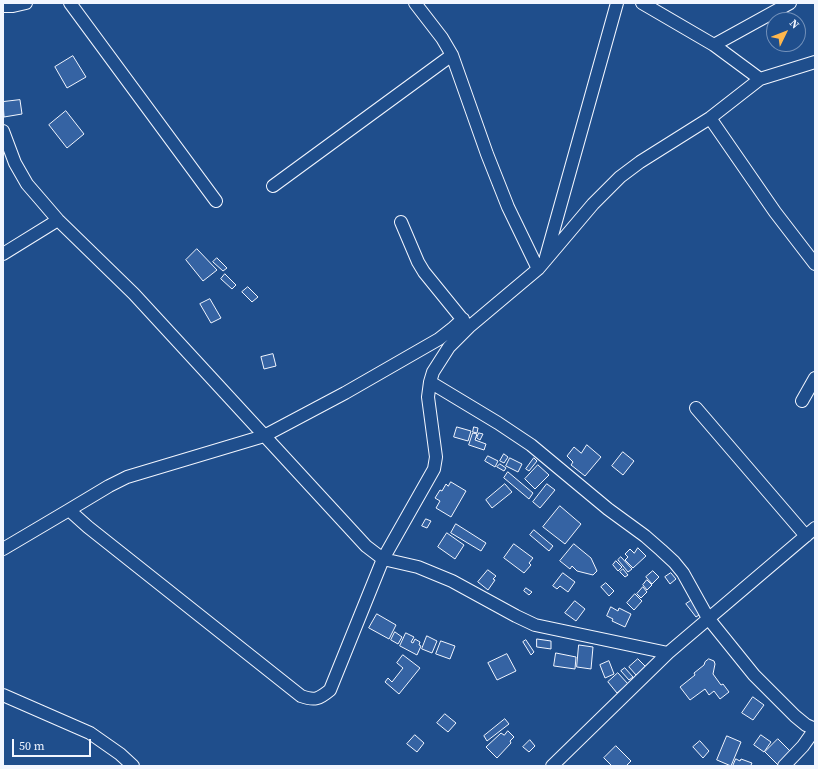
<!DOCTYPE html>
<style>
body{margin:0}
#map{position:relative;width:818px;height:769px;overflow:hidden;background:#1f4e8c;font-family:"Source Serif 4",serif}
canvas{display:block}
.frame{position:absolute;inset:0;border:4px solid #f2f6ff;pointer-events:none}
.north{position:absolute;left:766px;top:12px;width:40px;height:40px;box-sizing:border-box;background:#1f4e8c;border:1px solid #7391ba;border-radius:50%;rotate:47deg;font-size:11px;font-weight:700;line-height:16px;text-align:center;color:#f2f6ff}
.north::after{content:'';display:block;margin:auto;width:14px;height:18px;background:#ffb74d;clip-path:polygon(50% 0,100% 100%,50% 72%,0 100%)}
.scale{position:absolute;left:12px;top:739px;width:79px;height:18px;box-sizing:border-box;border:2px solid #f2f6ff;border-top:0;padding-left:5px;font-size:12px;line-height:14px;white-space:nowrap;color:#f2f6ff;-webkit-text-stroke:3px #1f4e8c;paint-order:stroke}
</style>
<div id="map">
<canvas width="818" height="769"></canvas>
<div class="frame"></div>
<div class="north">N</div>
<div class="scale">50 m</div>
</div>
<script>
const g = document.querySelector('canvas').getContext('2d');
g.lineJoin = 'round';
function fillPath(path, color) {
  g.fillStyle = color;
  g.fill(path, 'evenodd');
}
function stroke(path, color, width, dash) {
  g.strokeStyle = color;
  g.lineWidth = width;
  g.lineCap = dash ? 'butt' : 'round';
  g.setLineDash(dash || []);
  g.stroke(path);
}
const building = new Path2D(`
 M73,56L86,77L67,88L55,67Z
 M20,100L22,114L4,117L3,102Z
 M66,111L84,134L67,148L49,125Z
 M197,249L217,270L203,281L186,260Z
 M217,258L227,268L223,271L213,262Z
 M225,274L236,285L232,289L221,279Z
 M248,287L258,297L252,302L242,292Z
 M210,299L221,318L211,323L200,304Z
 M273,354L276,366L264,369L261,357Z
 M457,427L471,431L468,441L454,437Z
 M474,427L478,428L477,433L473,432Z
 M473,433L477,434L475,440L486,444L484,450L469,445Z
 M479,433L483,434L480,440L477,438Z
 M587,445L601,457L585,476L571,465L573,462L567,456L574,447L581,453Z
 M623,452L634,461L623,475L612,466Z
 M504,454L508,457L504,463L500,461Z
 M488,456L498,461L495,467L485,461Z
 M510,458L522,464L518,472L506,466Z
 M534,458L537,461L529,471L526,469Z
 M500,464L506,468L504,471L497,467Z
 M538,465L549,475L535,489L525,479Z
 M508,472L533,493L529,499L504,478Z
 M451,482L466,491L451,517L436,508L440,501L435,498L440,490L442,491L446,484L448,486Z
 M505,484L512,492L492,508L486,500Z
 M547,484L555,490L540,508L533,502Z
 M560,506L581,524L565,544L543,527Z
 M426,519L431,521L427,528L422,526Z
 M456,524L486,543L481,551L451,533Z
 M534,530L553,546L549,551L530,535Z
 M447,533L464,545L455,559L438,547Z
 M514,544L533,558L529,563L531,565L524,573L504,558Z
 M574,544L591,558L597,571L593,575L577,571L572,566L570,569L560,561Z
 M638,548L646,556L633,568L625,560L628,557L625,554L630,549L634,553Z
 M621,557L632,569L628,572L618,560Z
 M616,561L622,567L618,571L613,565Z
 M623,569L628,575L625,577L620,572Z
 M488,570L496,576L493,579L495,580L488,590L478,582Z
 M653,571L659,577L652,584L646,577Z
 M563,573L575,582L568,592L560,586L557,589L553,586Z
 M671,573L676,579L670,584L665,577Z
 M647,580L652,585L647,590L643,585Z
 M606,583L614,591L609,596L601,587Z
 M643,587L647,592L641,598L637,594Z
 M526,588L532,592L529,595L524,591Z
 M635,594L642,601L634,610L627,603Z
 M692,600L702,613L696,617L686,604Z
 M575,601L585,609L576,621L565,613Z
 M611,607L618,611L619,608L631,614L625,627L612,621L613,619L607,616Z
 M377,614L396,625L389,639L369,628Z
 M395,632L402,637L398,644L391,640Z
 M406,633L414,637L411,642L413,643L415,639L420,642L419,645L421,646L417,655L400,646Z
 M427,636L437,641L432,653L422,649Z
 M537,639L551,641V649L537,647Z
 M526,640L534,652L531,655L523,642Z
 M441,641L455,646L450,659L436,654Z
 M579,645L593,647L591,669L577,667Z
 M556,653L576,657L575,669L554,666Z
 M507,654L516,671L497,680L488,663Z
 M403,655L420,668L399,694L385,682L388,678L392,682L403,668L397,663Z
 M638,659L646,667L636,675L629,667Z
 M709,659L714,661L715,664L713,674L721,685L723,684L729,692L720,699L714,691L709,695L705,689L690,700L680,687L695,675L694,673L704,665L705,662Z
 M609,661L614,674L605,678L600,665Z
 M625,668L633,677L629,680L621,671Z
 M618,673L628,684L617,693L608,682Z
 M753,697L764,705L753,720L742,713Z
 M445,714L456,723L448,732L437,723Z
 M505,719L509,724L487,741L484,736Z
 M508,731L514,737L510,741L511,743L497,758L486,747L501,733L504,735Z
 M415,735L424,743L417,752L407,744Z
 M761,735L771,742L764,752L754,745Z
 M727,736L741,742L731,766L717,760Z
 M778,739L791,752L778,765L765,752Z
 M530,740L535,746L529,752L523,747Z
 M700,741L709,751L703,758L693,747Z
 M616,746L631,761L626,766H612L604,758Z
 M736,759L740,761L741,759L752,763L751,765L754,766H733Z`);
fillPath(building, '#3563a3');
stroke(building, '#f2f6ff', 1);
const minor = new Path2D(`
 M70,3L216,201
 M415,3L442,38L452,55L487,154L508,207L538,269
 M642,3L714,45L760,79
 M3,6H13L26,3
 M714,45L790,3
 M710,118L775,212L815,264
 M3,131L15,163L27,184L40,199L58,220L134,294L366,546L383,559L418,567L452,581L516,616L535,625L668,653
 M273,186L452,55
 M401,222L418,262L424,272L467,325
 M3,254L58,220
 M546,257L617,3
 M430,382L498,423L531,445L608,509L645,536L661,550L674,562L683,573L708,618L754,675L795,716L806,725L815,729
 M802,401L815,378
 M696,408L806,536
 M69,510L109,486L127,477L264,436L345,393L439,339L453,328L463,319
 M3,549L69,510L88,527L301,696C315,701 319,699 330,690L383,559L434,469L436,457L428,397L430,382L433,372L449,347L469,327L538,269L593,204L620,177L640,162L710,118L760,79L815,62
 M3,695L90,733L120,754L133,766
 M552,766L668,653L815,528
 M784,766L803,746L815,729`);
stroke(minor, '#f2f6ff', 14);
stroke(minor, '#1f4e8c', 12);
</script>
